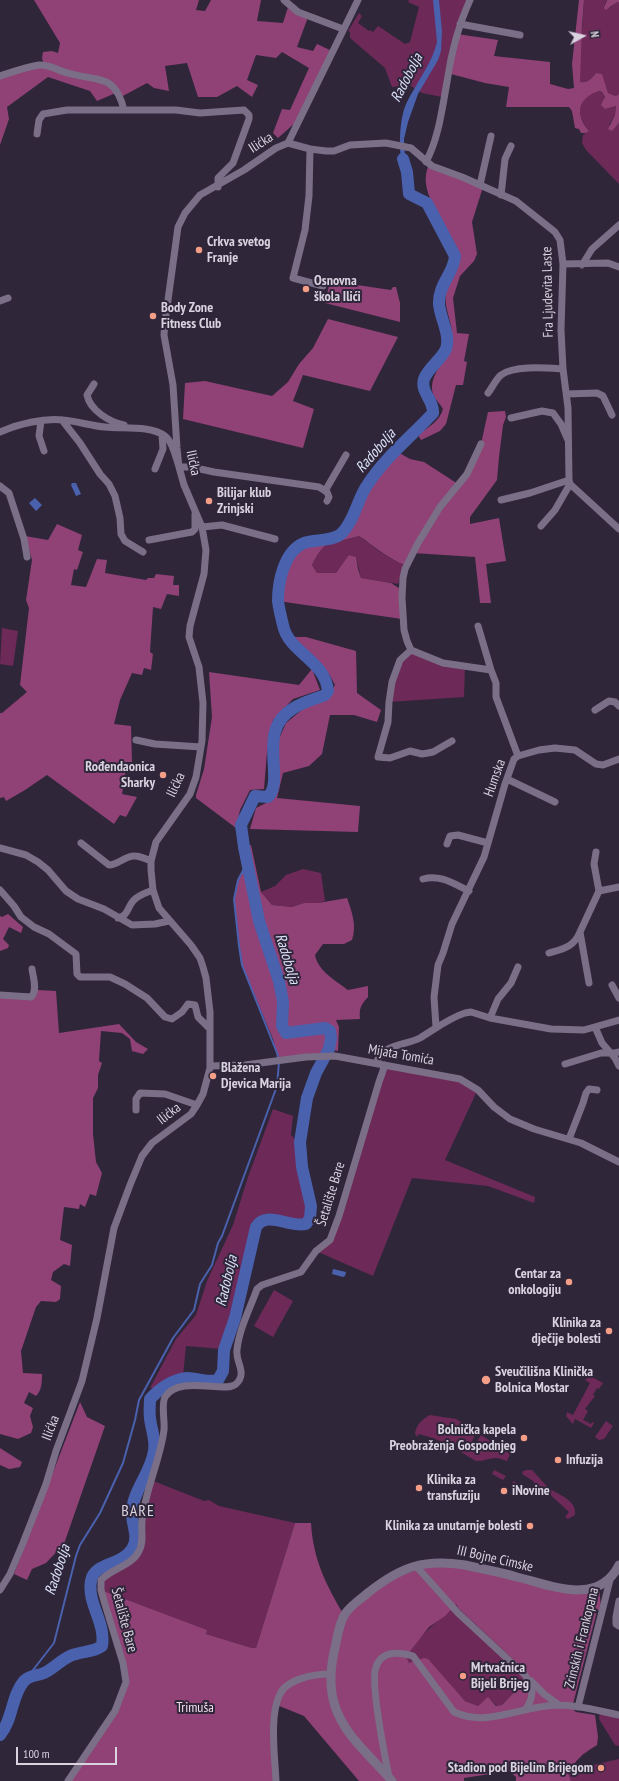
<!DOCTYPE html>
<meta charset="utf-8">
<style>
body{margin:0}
#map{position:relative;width:619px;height:1781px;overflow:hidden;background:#2f263a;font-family:"PT Sans Narrow",sans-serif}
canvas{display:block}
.north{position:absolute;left:563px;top:16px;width:40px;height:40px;-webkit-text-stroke:3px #2f263a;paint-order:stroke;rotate:82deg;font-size:11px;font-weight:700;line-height:16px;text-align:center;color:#d9d3e0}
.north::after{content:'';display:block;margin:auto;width:14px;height:18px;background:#d9d3e0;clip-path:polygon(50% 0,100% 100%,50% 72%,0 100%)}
.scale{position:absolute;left:16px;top:1747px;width:101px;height:18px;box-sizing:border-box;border:2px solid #d9d3e0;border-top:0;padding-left:5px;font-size:12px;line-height:14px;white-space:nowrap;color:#d9d3e0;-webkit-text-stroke:3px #2f263a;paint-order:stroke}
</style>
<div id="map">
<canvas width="619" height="1781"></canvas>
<div class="north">N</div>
<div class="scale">100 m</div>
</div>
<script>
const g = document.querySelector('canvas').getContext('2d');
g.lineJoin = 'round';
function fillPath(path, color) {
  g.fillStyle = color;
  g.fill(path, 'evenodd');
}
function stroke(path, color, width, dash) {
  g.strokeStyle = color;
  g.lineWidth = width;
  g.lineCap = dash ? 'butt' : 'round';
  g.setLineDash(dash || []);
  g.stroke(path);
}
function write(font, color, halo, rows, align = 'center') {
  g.font = font + ' "PT Sans Narrow",sans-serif';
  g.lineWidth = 4;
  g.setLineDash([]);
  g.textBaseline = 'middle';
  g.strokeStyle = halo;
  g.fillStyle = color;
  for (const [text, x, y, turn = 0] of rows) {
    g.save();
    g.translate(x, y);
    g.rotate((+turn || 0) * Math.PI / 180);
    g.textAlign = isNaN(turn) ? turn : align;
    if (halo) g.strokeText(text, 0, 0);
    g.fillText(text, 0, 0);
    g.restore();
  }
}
fillPath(new Path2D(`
 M409,0H469L442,97L422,93L406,83L401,86L392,87L385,68L350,38V32L348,31L359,13L362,16L358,23L369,31L370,30L373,32L378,26L405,44L410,42L419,7L408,2Z
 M584,0H607L605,3L610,8L615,3L619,2V94L616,96L608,93L601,74L596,73C591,79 588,83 580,82L579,74Z
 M598,91C607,93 605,102 605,109L616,106L615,115L609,125L616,126L619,123V184L586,150L582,143L583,135L589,131C575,114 577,98 598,91Z
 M359,536C374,547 388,559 405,565L398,584L361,578L356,557L350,555L336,573H317L312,565C318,552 324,545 336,537L344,540Z
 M2,628L18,631L13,666L0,664Z
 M411,650L465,666L464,697L389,702L399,665Z
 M303,869L321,873L325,901L318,903H304L292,907L272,905L261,892L275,886L286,875Z
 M385,1065L460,1079L478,1089L445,1160L535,1197L534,1203L488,1186L412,1178L373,1276L316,1251L328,1243Z
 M273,1109L293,1116L291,1135L297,1141L298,1162L307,1216L304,1221L298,1222L268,1215L259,1218L252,1229L222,1349L186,1346L183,1376L158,1388H150L176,1339L196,1315L207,1281L233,1225L248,1177Z
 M274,1290L293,1301L273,1337L254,1326Z
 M589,1377H592L603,1383L599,1389L597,1388L593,1395L595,1396L585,1409L588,1411L583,1420L591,1424L592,1422L594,1423L591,1428L575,1419L573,1424L566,1416L567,1412L573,1415L590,1383L585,1380Z
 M430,1415L456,1419L477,1431L472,1441L476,1443L481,1435L510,1454L507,1461C492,1454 489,1461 476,1461C459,1451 440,1438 418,1434V1437L415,1434C416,1425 422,1419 430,1415Z
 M606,1421L613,1426L604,1439L599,1440L595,1437Z
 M494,1470L506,1476L503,1480L492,1474Z
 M527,1470H532C538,1476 544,1484 550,1489C559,1495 577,1500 575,1515L568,1519L565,1517L569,1512L544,1489L541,1492L533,1481L522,1474L523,1471Z
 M151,1480L204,1501L209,1500L219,1506L295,1523L256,1648H252L206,1634V1630L101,1590V1580L139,1552Z
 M513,1481L528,1489L529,1494L527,1495L512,1486Z
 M456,1604L459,1610L526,1670L524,1682L502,1705L497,1706L492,1701L483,1702L478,1706L465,1701L453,1689L409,1663L407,1658C413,1639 442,1618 456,1604Z
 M600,1712L619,1717V1746L615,1745L599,1719Z
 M619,1759V1781H571L568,1773L597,1764Z`), '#6d2958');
fillPath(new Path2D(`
 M34,0H199L196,10L205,11L211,0H261L257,21L283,23L289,4L308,17L297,47L313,51L317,44L332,51L295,123L278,138L273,133L282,109L290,110L309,68L282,52L276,58L256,55L247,80L258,85L252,97L237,86L217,97H198L187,63L165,66L169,91L154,88L147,83L121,97L118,92L97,101L90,91L48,77L7,107L9,119L0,145V76L44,65L42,58L43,52L52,51L58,53L60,43Z
 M579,0H584L582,25L580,82C588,83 591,79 596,73L602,74L608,93L616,96L619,94V123L612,131L608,129L615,115L616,106L605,109L601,105L605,97L602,92L599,91C577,98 575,115 589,131L586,133H581L579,129L575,128L572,111L569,107H506L509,87L485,83L447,73L457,34L498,40L494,56L550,62V84L568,89L574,88L572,64Z
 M607,0H619V2C613,3 611,8 605,10L604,8Z
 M429,164L483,187L472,222L477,254L474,261L460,276L453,298L457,333L469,334L464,361L467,362L463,385H456L446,424L440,431L421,440L418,435C427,428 440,421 443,409C440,403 435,400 433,394C427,374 451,357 452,337C453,322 443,308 446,292C449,277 460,269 458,253C458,248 454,243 452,239C441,214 417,191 429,164Z
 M330,281L391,290L393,287H396L400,303V322L325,303Z
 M328,319L398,337L370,391L303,375L293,401L314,409L303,448L183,419L185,383L205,381L272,396L288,382L299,364L313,348Z
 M505,411L506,417L503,425L499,457L497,480L470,517V524L499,518L506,561L486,564L491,603H480L475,557L413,553L405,565C388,559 374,546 359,536L344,540L336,537C324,545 318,552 312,565L317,573H336L349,555L356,557L358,569L361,578L391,583L402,590V619L278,601L282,570L291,553L303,543L336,537L342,533L349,522L366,487L396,451L410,459L424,462L458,484L481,444L488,412Z
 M57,524L82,535L78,550L83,552L77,570L74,569L71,585L86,587L97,559L107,560L105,573L146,580L148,578H154L156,574L174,576L173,585H179V596L167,594L161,609L153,607L150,652L153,654L151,670L144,668L142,675L132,673L120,700L114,724L131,726L132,762H127L122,794L137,797L126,817L120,815L114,824L47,775L25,790L6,801L4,797L0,798V713H2L27,692L20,685L29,608L26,600L32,560L25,536L48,540Z
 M292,637H306L356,651L357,693L381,710L377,722L354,715H330L322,754L309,766L283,773L277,798L360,806L358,832L250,829L256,808L268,802L275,794L278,772V741L286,723L303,709L326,699L335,685L329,674Z
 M312,669L320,690L293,699L273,720L267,752L264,789L250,790L240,810L236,828L196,798V795L204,769L212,717L209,672L299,685Z
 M251,845L261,892L272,905L292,907L304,903H318L347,898C352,912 357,926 352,940L344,944H323L315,955C318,971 335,980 348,990L368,986V997C361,1005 359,1008 360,1019L336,1020L339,1027L338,1051L329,1049L326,1054L320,1053L314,1057L278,1059L273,1039L242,965L239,946L234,899L238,880L246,865L244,847Z
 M8,914L23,927L21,933L9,927L3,939L9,945L8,948L0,951V916L2,917Z
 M37,990L56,991L59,1033L119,1024L136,1042L148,1049L143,1054L132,1051L130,1039L122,1033L101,1031L99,1061L102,1063L98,1075V1088L93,1098V1134L96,1162L102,1173L96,1196L90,1194L85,1207L80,1204L79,1209L64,1207L60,1240L72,1245L70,1266L64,1264L53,1272L51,1280L61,1286L60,1299L56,1302L41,1301L36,1307L21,1351L23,1373L42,1374C42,1382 42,1390 36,1396L29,1392L24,1403L33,1408L30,1416L33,1427L31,1433L18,1439L0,1434V995L31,997Z
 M80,1402L87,1417L105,1426L64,1544L46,1563L32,1569L27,1580L14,1574Z
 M0,1448L22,1462L20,1467L9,1469L0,1465Z
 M295,1523H311C313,1559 326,1585 344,1615L383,1581L438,1563L573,1590L599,1585L601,1609L597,1611L572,1708L576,1712L595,1715L598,1737L597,1745C582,1754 577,1759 568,1773L571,1781H516V1777L509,1771L464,1778V1781H359L304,1716L277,1705L276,1781H69L97,1741L126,1682L101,1590L207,1630L206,1634L252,1648H256ZM456,1604L459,1609L526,1671L524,1682L502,1705L496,1706L488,1697L478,1706L465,1701L428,1659L424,1658L409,1663L407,1658L408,1654L429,1627L445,1616Z`), '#904176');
fillPath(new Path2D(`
 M433,0H439L442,31L441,51L438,60L418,94L408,122L404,139L405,158L407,160L410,174L405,176C398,157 398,120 407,102C416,84 429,67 435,49L437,42Z
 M72,483H76L81,494L76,496L71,485Z
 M35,498L42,505L36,511L29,503Z
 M333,1269L346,1272L345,1276L343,1277L332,1274Z`), '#4a61ae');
stroke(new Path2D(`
 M29,1678L33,1670L54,1643L76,1556L80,1545L100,1513L123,1463L135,1420L139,1400L173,1338L194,1310L200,1284L212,1265L218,1243L222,1236L277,1086L279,1062L277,1053L242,965L239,946L234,899L238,880L246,865`), '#4a61ae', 2);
stroke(new Path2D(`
 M0,1735C13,1720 11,1696 24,1681C30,1675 37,1676 44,1673C53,1669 61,1660 70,1656C81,1651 92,1653 102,1646C106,1622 87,1604 91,1581C94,1562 120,1567 132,1549C140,1537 131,1524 132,1511C133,1491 151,1472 154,1451C156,1439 151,1429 150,1418C149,1412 150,1405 150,1399C159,1389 173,1379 187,1378C198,1378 208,1383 218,1380L223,1371L224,1350L235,1318L256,1227C267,1210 289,1228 306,1224L310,1218L311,1206L302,1167L300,1142L307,1098L316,1073L329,1049L331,1038L330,1031L325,1028L286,1033L282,1026L283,1002L279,981L259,921L244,847L241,825L255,796L268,797C286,779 255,730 294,708C303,702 315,699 325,695L328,691C325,660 288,652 283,625C281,617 279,609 278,601C278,582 284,551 304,543C315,539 333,542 342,533C354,521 357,501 366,487C383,459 411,437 433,413C434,400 420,392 424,379C428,368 441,360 446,349C451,335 440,318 439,304C438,285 454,273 455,256L427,203L409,194L407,172L403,159`), '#4a61ae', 12);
stroke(new Path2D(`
 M284,0L298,12L343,29
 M460,24L520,35
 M0,76C12,72 26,67 39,65C50,64 58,71 68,73C98,82 115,73 124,110
 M37,134L39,120L43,114L67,110H176L200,113L244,110L249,115V119L233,163L218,178V187
 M288,143L310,149L326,151H334L350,145L386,143L411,148L432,166L462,177L516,201L555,232L560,240L563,264L561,330L563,369L568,408L569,480L570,484L619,529
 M310,149L309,196L305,230L293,278L323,286
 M426,162C439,137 442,109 447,82C451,54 458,26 470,0
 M480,185L491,136
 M501,195L505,159L511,146
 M563,264L608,263L619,267
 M582,265L592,249L619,225
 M0,301L8,298
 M94,384L87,395C90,410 109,422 124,425
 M488,393C492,388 496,379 501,375C514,365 547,368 563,369
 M567,394L597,393L603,396L612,415
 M511,418L542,411L553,413L561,424L568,440
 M62,420L80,443L100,474L109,484L115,496L120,518L121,534L125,541L143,552
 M41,421L39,436L44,451
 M0,432C18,424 43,418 63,420C77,421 91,426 105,427C123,429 150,425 165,436C173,442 176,458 179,467H191L214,472L319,487L327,492L329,497L327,501
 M155,469L163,449L162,435
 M0,486L9,493L24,539L27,557
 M325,491L346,455
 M501,500L530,493L569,480
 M541,526L555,510L570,484
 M202,527L222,525L275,539
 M149,540L192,532L195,529V514
 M478,626L491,670
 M411,650L443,663L491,670L496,683V697L518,756
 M595,710L609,701L615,702L619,706
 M136,740L155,744L201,747
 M452,741L433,752L428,753L422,754L410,751L390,758L378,757L388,722L389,702L392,682L400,660L411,650L407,641L404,630L402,598L403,578L405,569L418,543L440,507L467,474L481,444
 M507,779L555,802
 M81,843L109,865C118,865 126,855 135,856C140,856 146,859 151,861
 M447,844L450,836L458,835L488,843
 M0,848L26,855L38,862L48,870L66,891L78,899L104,909L132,925L155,924L169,921
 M423,879C440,874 454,884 469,891
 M0,890L14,906L21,917L34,927L49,934L76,954L77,974L80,977H110L125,984L147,998L165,1017L172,1019L182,1012L188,1004L195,1005L198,1017L210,1029
 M599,891L619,887
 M118,918C128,916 127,908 133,901C138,895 146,893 153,890
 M549,953C563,949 574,947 580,932
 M589,983L580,932L599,891L594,864L596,852
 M612,985L619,998
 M0,995L31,997C38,991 33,977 32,969
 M490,1018L498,999L511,983L518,967
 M436,1027L434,997L438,965L443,953L452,924L484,857L505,784L514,759L518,756L539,750L555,748L575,750L596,764L603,765L619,759
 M595,1027L602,1043L615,1058L619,1066
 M377,1063C379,1045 407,1045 420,1038C435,1029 449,1018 465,1013L471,1012L490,1018L551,1029L584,1030L619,1020
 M565,1064L601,1053H615L619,1052
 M210,1066L245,1065L306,1057L335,1056L460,1079L478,1090L494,1107L510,1119L534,1129L581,1143L619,1162
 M136,1110V1099L140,1093L165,1094L197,1105
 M569,1139L583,1103L586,1093L589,1089L597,1090
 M416,1566L458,1613L525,1675C533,1688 535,1695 526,1709
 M0,1590L10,1574L23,1543L46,1484L56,1451L82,1381L97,1318L114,1228L130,1185L142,1156L152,1143L191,1114L197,1105L203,1094L210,1068V1012L206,978L203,967L200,958L191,945L159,908L153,890L151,870V861L156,842L190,794L196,777L202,741L203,703L199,667L189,637L190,626L204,574L206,550L202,527L184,485L179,467L177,448L173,385L164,335L165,322L178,227L185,213L200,195L244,170L276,148L288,143L358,0
 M619,1601L616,1617V1624L619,1626
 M531,1681L544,1694L559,1705
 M578,1707L611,1576
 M389,1777C385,1757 370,1682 376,1667C382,1650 399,1652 413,1656L454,1712C488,1728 523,1705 559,1705C579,1705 599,1711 619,1715
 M68,1781L115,1711L126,1682L123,1663L104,1601L101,1590V1580C112,1568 132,1566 139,1551C144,1543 141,1531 142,1521C145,1490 160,1461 164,1430C165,1421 161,1404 165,1397C179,1374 226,1394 236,1384C248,1373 235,1362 237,1350C239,1329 250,1309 257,1289L262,1285L301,1272L316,1251L330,1240L339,1216L379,1082L385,1065
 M276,1781C275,1758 269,1715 280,1694C287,1679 314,1674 330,1674`), '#7a6f87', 7);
stroke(new Path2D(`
 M392,1781C372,1757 345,1737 335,1706C329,1688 330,1671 334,1652C337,1641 338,1625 345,1614C351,1605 361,1599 369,1592C402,1566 424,1559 465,1565C482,1569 500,1572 517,1577C550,1585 598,1607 619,1565`), '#7a6f87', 9);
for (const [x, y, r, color] of [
 [199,250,4,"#f49e87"],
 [306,289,4,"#f49e87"],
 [153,316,4,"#f49e87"],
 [209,501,4,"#f49e87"],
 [163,775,4,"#f49e87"],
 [213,1076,4,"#f49e87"],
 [569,1282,4,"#f49e87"],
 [609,1331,4,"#f49e87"],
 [486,1380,5,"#f49e87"],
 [524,1438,4,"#f49e87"],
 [558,1460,4,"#f49e87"],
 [419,1488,4,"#f49e87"],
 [504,1491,4,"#f49e87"],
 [530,1526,4,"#f49e87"],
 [463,1676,4,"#f49e87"],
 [601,1768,4,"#f49e87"]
]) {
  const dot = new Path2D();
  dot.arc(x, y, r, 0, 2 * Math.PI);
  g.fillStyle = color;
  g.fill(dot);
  stroke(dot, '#2f263a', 1.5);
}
write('14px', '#d9d3e0', '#2f263a', [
 ["Ilićka",261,143,-33],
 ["Fra Ljudevita Laste",548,292,-91],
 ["Ilićka",193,463,78],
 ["Humska",495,778,-70],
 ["Ilićka",176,785,-65],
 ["Mijata Tomića",401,1055,10],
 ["Ilićka",169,1114,-38],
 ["Šetalište Bare",331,1194,-73],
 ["Ilićka",51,1428,-69],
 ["III Bojne Cimske",495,1559,13],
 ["Šetalište Bare",124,1620,75],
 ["Zrinskih i Frankopana",582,1638,-76]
]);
write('bold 14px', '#d9d3e0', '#2f263a', [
 ["Crkva svetog",207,242],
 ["Franje",207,258],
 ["Osnovna",314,281],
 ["škola Ilići",314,297],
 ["Body Zone",161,308],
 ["Fitness Club",161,324],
 ["Bilijar klub",217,493],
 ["Zrinjski",217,509],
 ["Rođendaonica",155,767,"right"],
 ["Sharky",155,783,"right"],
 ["Blažena",221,1068],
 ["Djevica Marija",221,1084],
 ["Centar za",561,1274,"right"],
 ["onkologiju",561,1290,"right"],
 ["Klinika za",601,1323,"right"],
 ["dječije bolesti",601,1339,"right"],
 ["Sveučilišna Klinička",495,1372],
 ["Bolnica Mostar",495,1388],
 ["Bolnička kapela",516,1430,"right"],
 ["Preobraženja Gospodnjeg",516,1446,"right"],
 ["Infuzija",566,1460],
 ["Klinika za",427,1480],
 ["transfuziju",427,1496],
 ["iNovine",512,1491],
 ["Klinika za unutarnje bolesti",522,1526,"right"],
 ["Mrtvačnica",471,1668],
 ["Bijeli Brijeg",471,1684],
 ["Stadion pod Bijelim Brijegom",593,1768,"right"]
], 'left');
write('14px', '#f4ddea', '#2f263a', [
 ["Trimuša",195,1708]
]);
write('italic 15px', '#d9e1f7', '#2f263a', [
 ["Radobolja",407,78,-63],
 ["Radobolja",376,451,-49],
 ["Radobolja",287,959,73],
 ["Radobolja",227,1281,-77],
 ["Radobolja",58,1570,-72]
]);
g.letterSpacing = '1px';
write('16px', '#d9d3e0', '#2f263a', [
 ["BARE",138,1511]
]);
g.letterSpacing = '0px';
</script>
